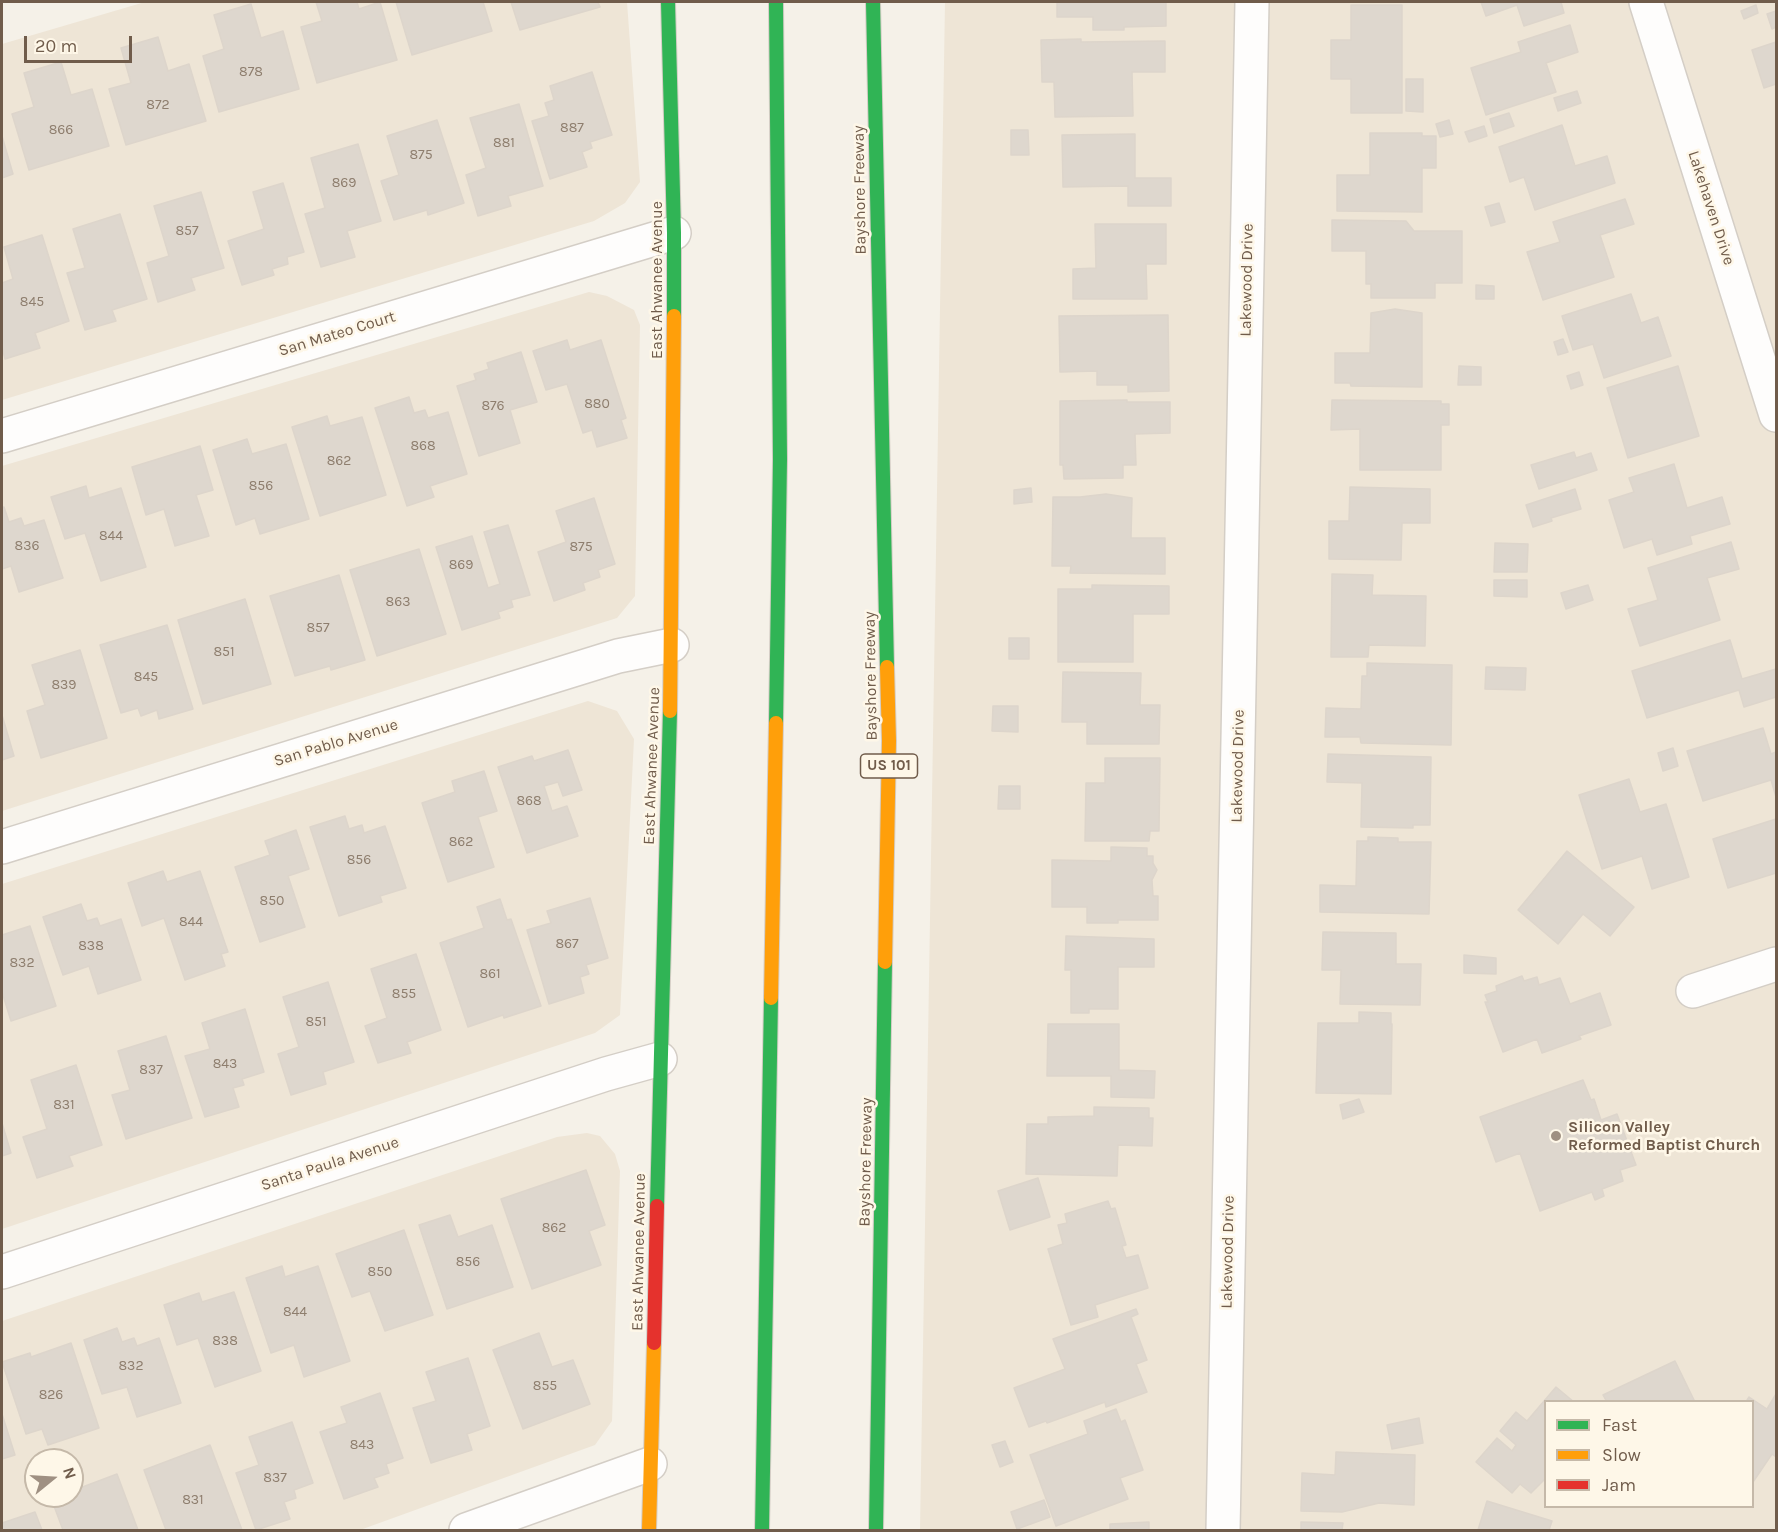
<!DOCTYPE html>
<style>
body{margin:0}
#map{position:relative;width:1778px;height:1532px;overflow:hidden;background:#f5f1e8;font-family:Karla,sans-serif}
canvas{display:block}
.frame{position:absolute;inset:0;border:3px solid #705c4b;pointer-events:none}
.legend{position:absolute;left:1544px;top:1400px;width:210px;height:108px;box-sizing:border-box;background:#fef7e8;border:2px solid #c5b9a9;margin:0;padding:8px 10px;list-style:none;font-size:18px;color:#705c4b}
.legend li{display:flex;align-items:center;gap:12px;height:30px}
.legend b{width:30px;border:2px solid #c5b9a9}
.north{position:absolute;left:24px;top:1448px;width:60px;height:60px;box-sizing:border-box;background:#fef7e8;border:2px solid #c5b9a9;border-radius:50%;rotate:72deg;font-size:16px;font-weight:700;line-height:24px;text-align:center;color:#705c4b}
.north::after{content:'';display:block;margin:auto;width:21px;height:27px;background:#9f9082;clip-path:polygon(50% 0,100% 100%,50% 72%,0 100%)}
.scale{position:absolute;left:24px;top:36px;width:108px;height:27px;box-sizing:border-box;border:3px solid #705c4b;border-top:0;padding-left:8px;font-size:18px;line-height:21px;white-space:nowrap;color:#705c4b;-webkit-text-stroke:4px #fef7e8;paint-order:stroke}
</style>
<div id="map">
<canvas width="1778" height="1532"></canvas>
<div class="frame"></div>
<ul class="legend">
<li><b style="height:8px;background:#30b455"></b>Fast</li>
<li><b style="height:8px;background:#ff9f0a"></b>Slow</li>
<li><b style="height:8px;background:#e5322d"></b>Jam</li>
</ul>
<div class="north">N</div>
<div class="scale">20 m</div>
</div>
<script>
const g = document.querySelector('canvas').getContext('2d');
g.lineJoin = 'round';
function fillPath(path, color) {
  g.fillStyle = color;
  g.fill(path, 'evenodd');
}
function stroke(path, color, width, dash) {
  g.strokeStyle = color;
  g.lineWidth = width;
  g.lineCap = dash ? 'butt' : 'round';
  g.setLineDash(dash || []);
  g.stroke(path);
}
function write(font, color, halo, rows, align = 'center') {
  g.font = font + ' Karla,sans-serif';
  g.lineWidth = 5;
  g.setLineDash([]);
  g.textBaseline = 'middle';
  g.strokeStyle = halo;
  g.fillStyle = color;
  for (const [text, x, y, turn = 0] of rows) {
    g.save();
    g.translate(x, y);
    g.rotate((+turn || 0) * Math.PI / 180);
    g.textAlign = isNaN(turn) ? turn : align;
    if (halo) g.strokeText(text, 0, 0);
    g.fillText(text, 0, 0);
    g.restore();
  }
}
fillPath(new Path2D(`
 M145,2H627L640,182L625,203L594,221L2,400V44Z
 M945,2H1776V1530H920ZM1546,1402H1752V1506H1546Z
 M589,292L607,296L634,310L640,325L635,596L617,618L2,811V466Z
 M588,701L617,711L634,739L620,1015L595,1033L2,1229V884Z
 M587,1133L600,1136L615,1154L620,1171L612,1421L595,1445L360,1530H2V1321L557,1137ZM36,1460H72V1496H36Z`), '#eee5d6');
const building = new Path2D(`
 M316,2H357L359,9L380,2L397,60L317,83L301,27L322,21Z
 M396,2H483L492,31L412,55Z
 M511,2H598L600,7L520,30Z
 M1057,2H1166V26L1124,27V30H1093V17H1057Z
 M1481,2H1561L1564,13L1524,26L1517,5L1486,16Z
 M251,4L261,38L283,31L299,89L219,112L203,56L224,49L214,15Z
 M1351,5H1402V113H1351V79H1331V40H1351Z
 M1756,5L1758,13L1744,19L1741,11Z
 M1776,11V27L1772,29L1767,14Z
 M1570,25L1578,52L1546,63L1556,92L1486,115L1471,68L1521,52L1518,42Z
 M158,37L168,71L189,64L206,121L126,145L109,89L131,83L121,48Z
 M1081,39V42L1165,41V72H1132L1133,116L1055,117L1054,82H1042L1041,40Z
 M1776,42V84L1764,88L1752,50Z
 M61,62L71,95L92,89L109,146L29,170L12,114L34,107L24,73Z
 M592,72L612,135L590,142L592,148L582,152L587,167L550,179L532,121L549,116L545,103L554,100L550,86Z
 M1406,79H1423V112L1406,111Z
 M1577,91L1581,103L1558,111L1554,98Z
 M519,104L543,186L508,196L511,206L478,216L466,175L486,168L470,118Z
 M1509,113L1514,126L1494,133L1490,119Z
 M437,120L464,203L428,215L427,210L394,220L381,181L399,175L387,136Z
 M1449,120L1453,134L1440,137L1436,124Z
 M1562,125L1575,166L1607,156L1615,183L1535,210L1524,177L1510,182L1499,147Z
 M1484,126L1487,136L1469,142L1465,132Z
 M1011,130H1028L1029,155H1011Z
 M1370,133H1422V136H1436V168H1422V212L1337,211V175H1370Z
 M1135,134V178H1171V206H1128V186L1063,187L1062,135Z
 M2,136L13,174L2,178Z
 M358,144L381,221L347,231L355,257L321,267L305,214L325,208L311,158Z
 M283,183L304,252L287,257L288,264L272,269L274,275L242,285L228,241L264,229L253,192Z
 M201,192L224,268L191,278L195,290L158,302L147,263L169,256L154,206Z
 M1625,199L1634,224L1600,235L1614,277L1543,300L1527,252L1560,242L1553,222Z
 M1499,203L1505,222L1491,226L1485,207Z
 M120,214L147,299L112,310L116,321L85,330L67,273L85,268L73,229Z
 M1332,220L1406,221L1414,231H1462V283H1435V298H1371V284H1366V251H1332Z
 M1095,224H1166V264H1146L1147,299H1073V269L1096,268Z
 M42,235L69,321L35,333L40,348L5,359L2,347V283L13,279L4,247Z
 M1476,285L1494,286V299H1476Z
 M1631,294L1641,323L1658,317L1671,356L1604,378L1593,344L1573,350L1562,316Z
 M1395,309L1422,313V387L1351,386L1350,383H1335V353H1370L1371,313Z
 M1168,315L1169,391L1128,392V385H1097V371L1060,372L1059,316Z
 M1563,339L1568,352L1558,355L1554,342Z
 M567,340L570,350L601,340L626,418L621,420L627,438L597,447L592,430L583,433L567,384L546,390L533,351Z
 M521,352L537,402L510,410L520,443L479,456L457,386L476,380L474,374L489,369L487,363Z
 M1459,366L1481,367V385H1458Z
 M1678,366L1699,436L1628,458L1607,388Z
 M1579,372L1583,385L1571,389L1567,376Z
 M409,397L414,413L425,410L428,418L448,412L467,474L430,486L434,497L407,506L375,408Z
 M1127,400V402H1170V433L1135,434L1136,465H1123V478L1064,479L1063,465H1060V401Z
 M1332,400L1441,401V404H1449V425H1441V470H1360V429L1331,430Z
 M327,416L330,426L362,417L386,495L320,516L292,427Z
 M247,439L252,454L286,444L309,519L260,534L255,518L236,525L213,450Z
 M200,446L213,490L196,495L209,536L175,546L164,509L146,515L132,467Z
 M1574,452L1576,458L1591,453L1597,470L1539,489L1531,465Z
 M1674,464L1687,508L1722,497L1730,524L1690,536L1692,544L1657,555L1652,539L1624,548L1609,500L1634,492L1629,478Z
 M86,486L89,498L121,488L146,567L101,581L85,533L65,539L51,497Z
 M1350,487L1430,489V523H1402L1401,560L1329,559V521H1349Z
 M1031,488L1032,502L1014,504V490Z
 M1575,489L1581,509L1551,518L1552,521L1533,527L1526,505Z
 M1106,494L1132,498L1131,538H1165V574L1070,573L1071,566H1052L1053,497H1080Z
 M594,498L615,564L598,570L600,577L583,583L585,590L554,601L538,552L566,542L556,511Z
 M4,507L9,522L21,518L24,526L44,520L63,578L19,592L11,566L2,569V508Z
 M508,525L530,595L511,600L513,607L498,612L500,618L462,630L436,547L472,536L488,588L500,584L484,532Z
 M1731,542L1739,569L1707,578L1720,620L1640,646L1628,609L1658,600L1648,568Z
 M1495,543L1528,544L1527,572H1494Z
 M419,549L446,634L377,656L350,570Z
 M1332,574L1373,575L1372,595L1426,596L1425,646L1369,645L1368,657H1331Z
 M339,575L365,660L331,670L330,666L295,676L270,596Z
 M1494,580H1527V597L1494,596Z
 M1092,585L1169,586V614H1133V662H1058V589H1092Z
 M1588,585L1593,600L1566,609L1561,593Z
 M245,599L271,684L203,704L178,620Z
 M167,625L193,709L159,719L157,710L141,716L138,708L121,713L100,645Z
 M1009,638H1029V659H1009Z
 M1730,640L1742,679L1776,669V697L1744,707L1739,690L1647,718L1632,671Z
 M80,650L107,738L41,758L27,711L45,705L32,665Z
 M1367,663L1452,665L1451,745L1361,743L1360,737H1325L1326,708L1361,709L1362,676H1367Z
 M1486,667L1526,668L1525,690L1485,689Z
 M1063,672L1141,673L1140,705H1160L1159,744H1087V722H1062Z
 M993,706H1018V732L992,731Z
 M2,715L14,756L2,760Z
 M1763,728L1771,754L1776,752V797L1771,780L1703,801L1687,751Z
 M1673,748L1678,766L1663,771L1658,753Z
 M568,750L582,790L563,796L558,782L544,786L552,811L567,806L578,836L527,853L498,767L532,756L534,761Z
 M1328,754L1431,757L1430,825H1413V828L1361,827L1362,783L1327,782Z
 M1105,758H1160L1159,831H1150L1149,841H1085L1086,783H1105Z
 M484,771L497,811L478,817L494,867L448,882L422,803L455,792L452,781Z
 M1629,779L1640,812L1666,804L1689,877L1652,889L1642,856L1602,869L1579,795Z
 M999,786H1020V809H998Z
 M345,816L349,829L362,825L364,833L385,826L406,888L380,896L382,902L339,916L310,827Z
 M1776,819V873L1728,888L1713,839Z
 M296,830L309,869L288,876L305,927L260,942L235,867L270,855L265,841Z
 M1368,837L1398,838V842H1431L1429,914L1320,912V885L1356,886L1357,841H1368Z
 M1111,847L1147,848V856H1153V863L1157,870L1152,880L1153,896H1158V920H1118V923H1087V907H1052V860L1111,861Z
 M1567,851L1634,907L1610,936L1583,914L1558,944L1518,910Z
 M163,871L167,882L200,871L228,952L221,954L225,966L185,980L164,918L142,926L128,883Z
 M590,898L608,958L586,965L589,974L580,977L584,993L549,1004L527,930L551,923L547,911Z
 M500,899L507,920L511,919L541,1006L504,1018L503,1015L468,1027L440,943L484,928L477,907Z
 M81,904L87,921L97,918L100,926L121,919L141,980L98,994L89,966L63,975L43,917Z
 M30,926L56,1006L11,1021L2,992V935Z
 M1323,932L1396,933V964H1421L1420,1005L1340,1004L1341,970H1322Z
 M1066,936L1154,939V967H1118V1009H1089V1013H1071V970H1065Z
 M416,954L441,1030L407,1042L411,1053L378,1063L365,1026L387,1018L371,969Z
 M1464,955L1496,958V974L1464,973Z
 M1522,976L1524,981L1537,977L1539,985L1560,978L1570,1004L1600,993L1611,1025L1579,1036L1581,1039L1542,1053L1537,1039L1503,1052L1485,1002H1488L1485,995L1497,991L1496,986Z
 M328,982L354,1062L323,1072L326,1084L291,1095L278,1054L299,1047L283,997Z
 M245,1009L264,1072L242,1079L244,1085L233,1088L239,1107L205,1117L185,1056L210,1049L202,1023Z
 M1359,1012L1391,1013V1024H1392L1391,1094L1316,1093L1318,1023H1359Z
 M1048,1024H1119V1070L1155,1071L1154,1098L1111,1097V1076H1047Z
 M166,1036L192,1118L126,1139L112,1095L130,1090L118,1051Z
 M76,1065L102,1145L69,1156L73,1166L37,1178L23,1137L47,1129L31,1080Z
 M1583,1080L1591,1100L1594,1099L1601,1120L1617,1114L1636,1165L1620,1170L1623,1181L1602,1189L1604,1196L1595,1200L1592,1192L1540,1211L1520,1153L1496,1162L1480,1117Z
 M1359,1099L1364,1112L1343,1119L1340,1105Z
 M1094,1107L1149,1108V1118H1153L1152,1146L1118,1145L1117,1176L1026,1174L1027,1124H1048V1117L1094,1116Z
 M2,1123L11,1153L2,1156Z
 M586,1170L605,1225L589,1231L601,1265L532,1289L501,1199Z
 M1038,1178L1050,1217L1010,1230L998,1191Z
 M1108,1201L1111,1209L1115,1208L1126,1245L1122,1246L1126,1258L1138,1255L1148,1288L1095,1305L1098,1317L1071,1325L1048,1249L1063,1244L1058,1225L1067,1223L1065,1214Z
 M450,1215L458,1237L492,1225L513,1287L447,1309L419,1225Z
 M404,1230L433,1315L385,1331L370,1291L352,1297L336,1254Z
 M282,1266L285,1277L318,1266L350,1361L304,1377L294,1345L271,1353L246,1278Z
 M234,1292L261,1371L215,1387L198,1338L177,1345L164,1305L199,1293L202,1302Z
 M1136,1309L1138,1314L1131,1317L1147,1360L1136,1364L1147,1392L1106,1407L1105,1402L1047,1423L1046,1421L1029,1427L1014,1388L1065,1369L1053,1339Z
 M117,1328L122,1342L134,1338L137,1346L159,1338L181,1403L137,1417L127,1387L102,1394L84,1340Z
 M539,1333L552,1367L573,1360L590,1404L523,1429L493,1350Z
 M71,1343L99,1428L48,1445L42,1429L26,1434L2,1362L30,1353L31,1357Z
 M468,1358L490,1426L467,1434L472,1450L431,1463L413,1408L436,1401L426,1372Z
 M1675,1361L1695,1402H1607L1603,1395Z
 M1556,1387L1574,1402H1546V1478L1531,1493L1520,1484L1512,1493L1476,1462L1497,1438L1512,1451L1516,1445L1500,1431L1516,1412L1527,1421Z
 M380,1393L403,1458L386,1464L389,1473L374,1478L378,1487L344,1499L320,1432L347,1423L341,1407Z
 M1776,1394V1457L1772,1454L1753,1482L1752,1402H1746L1749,1397L1767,1409Z
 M1116,1409L1121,1422L1125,1420L1143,1470L1120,1478L1128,1499L1056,1526L1030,1455L1088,1434L1084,1421Z
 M2,1414L15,1455L2,1459Z
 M1419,1418L1423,1443L1392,1449L1387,1425Z
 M292,1422L313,1483L294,1490L296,1498L284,1502L290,1519L256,1530L236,1473L259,1465L249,1437Z
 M1005,1441L1013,1462L1000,1467L992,1445Z
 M210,1445L242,1530H166L144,1470Z
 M1336,1452L1415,1455L1414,1505L1379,1503L1342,1512L1301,1511L1302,1473L1335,1475Z
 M117,1474L138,1530H63L51,1498L58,1496H72V1491Z
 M1044,1500L1050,1517L1017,1529L1011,1512Z
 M1487,1501L1552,1521L1549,1530H1478Z
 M35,1512L42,1530H2V1523Z
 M1149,1522V1530H1110V1524Z
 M1301,1522L1343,1523L1342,1530H1301Z`);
fillPath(building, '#ded7ce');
stroke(building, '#ddd5cb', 1.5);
const street = new Path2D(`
 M1646,2L1776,415
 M2,436L674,233
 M2,847L618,656L672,645
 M1693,991L1776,964
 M2,1272L606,1074L660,1059
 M466,1530L650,1464
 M1223,1530L1252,2`);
const fast = new Path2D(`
 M668,2L674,233V316
 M873,2L887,667
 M776,723L780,459L776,2
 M657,1206L670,711
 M762,1530L771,998
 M876,1530L885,962`);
const slow = new Path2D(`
 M670,711L674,316
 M885,962L889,741L887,667
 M771,998L776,723
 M649,1530L654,1343`);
const jam = new Path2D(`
 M654,1343L657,1206`);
stroke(street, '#d4cec6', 36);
stroke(fast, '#d4cdc5', 16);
stroke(slow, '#d4cdc5', 16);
stroke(jam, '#d4cdc5', 16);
stroke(street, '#fefdfc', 33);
stroke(fast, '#30b455', 14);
stroke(slow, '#ff9f0a', 14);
stroke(jam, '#e5322d', 14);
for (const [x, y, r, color] of [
 [1556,1136,6,"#9f9082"]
]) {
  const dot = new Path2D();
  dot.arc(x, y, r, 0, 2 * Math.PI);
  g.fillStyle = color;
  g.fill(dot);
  stroke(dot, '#fef7e8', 2);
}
write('14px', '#8e7e6e', null, [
 ["878",251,72],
 ["872",158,105],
 ["887",572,128],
 ["866",61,130],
 ["881",504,143],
 ["875",421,155],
 ["869",344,183],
 ["857",187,231],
 ["845",32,302],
 ["880",597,404],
 ["876",493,406],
 ["868",423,446],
 ["862",339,461],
 ["856",261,486],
 ["844",111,536],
 ["836",27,546],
 ["875",581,547],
 ["869",461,565],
 ["863",398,602],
 ["857",318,628],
 ["851",224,652],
 ["845",146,677],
 ["839",64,685],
 ["868",529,801],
 ["862",461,842],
 ["856",359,860],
 ["850",272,901],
 ["844",191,922],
 ["867",567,944],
 ["838",91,946],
 ["832",22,963],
 ["861",490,974],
 ["855",404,994],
 ["851",316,1022],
 ["843",225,1064],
 ["837",151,1070],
 ["831",64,1105],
 ["862",554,1228],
 ["856",468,1262],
 ["850",380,1272],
 ["844",295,1312],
 ["838",225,1341],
 ["832",131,1366],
 ["855",545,1386],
 ["826",51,1395],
 ["843",362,1445],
 ["837",275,1478],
 ["831",193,1500]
]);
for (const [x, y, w] of [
 [889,766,57]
]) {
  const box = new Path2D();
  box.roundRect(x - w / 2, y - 12, w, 24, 4.5);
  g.fillStyle = '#fef7e8';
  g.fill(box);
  stroke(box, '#705c4b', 1.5);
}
write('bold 15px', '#705c4b', null, [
 ["US 101",889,766]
]);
write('16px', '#705c4b', '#fef7e8', [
 ["Bayshore Freeway",860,190,-91],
 ["Lakehaven Drive",1711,208,72],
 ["East Ahwanee Avenue",657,280,-90],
 ["Lakewood Drive",1247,280,-89],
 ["San Mateo Court",337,334,-17],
 ["Bayshore Freeway",871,676,-91],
 ["San Pablo Avenue",336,743,-17],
 ["East Ahwanee Avenue",652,766,-88],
 ["Lakewood Drive",1238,766,-89],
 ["Bayshore Freeway",866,1162,-89],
 ["Santa Paula Avenue",330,1164,-18],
 ["East Ahwanee Avenue",639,1252,-89],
 ["Lakewood Drive",1228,1252,-89]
]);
write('bold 16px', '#705c4b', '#fef7e8', [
 ["Silicon Valley",1568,1127],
 ["Reformed Baptist Church",1568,1145]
], 'left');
</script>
